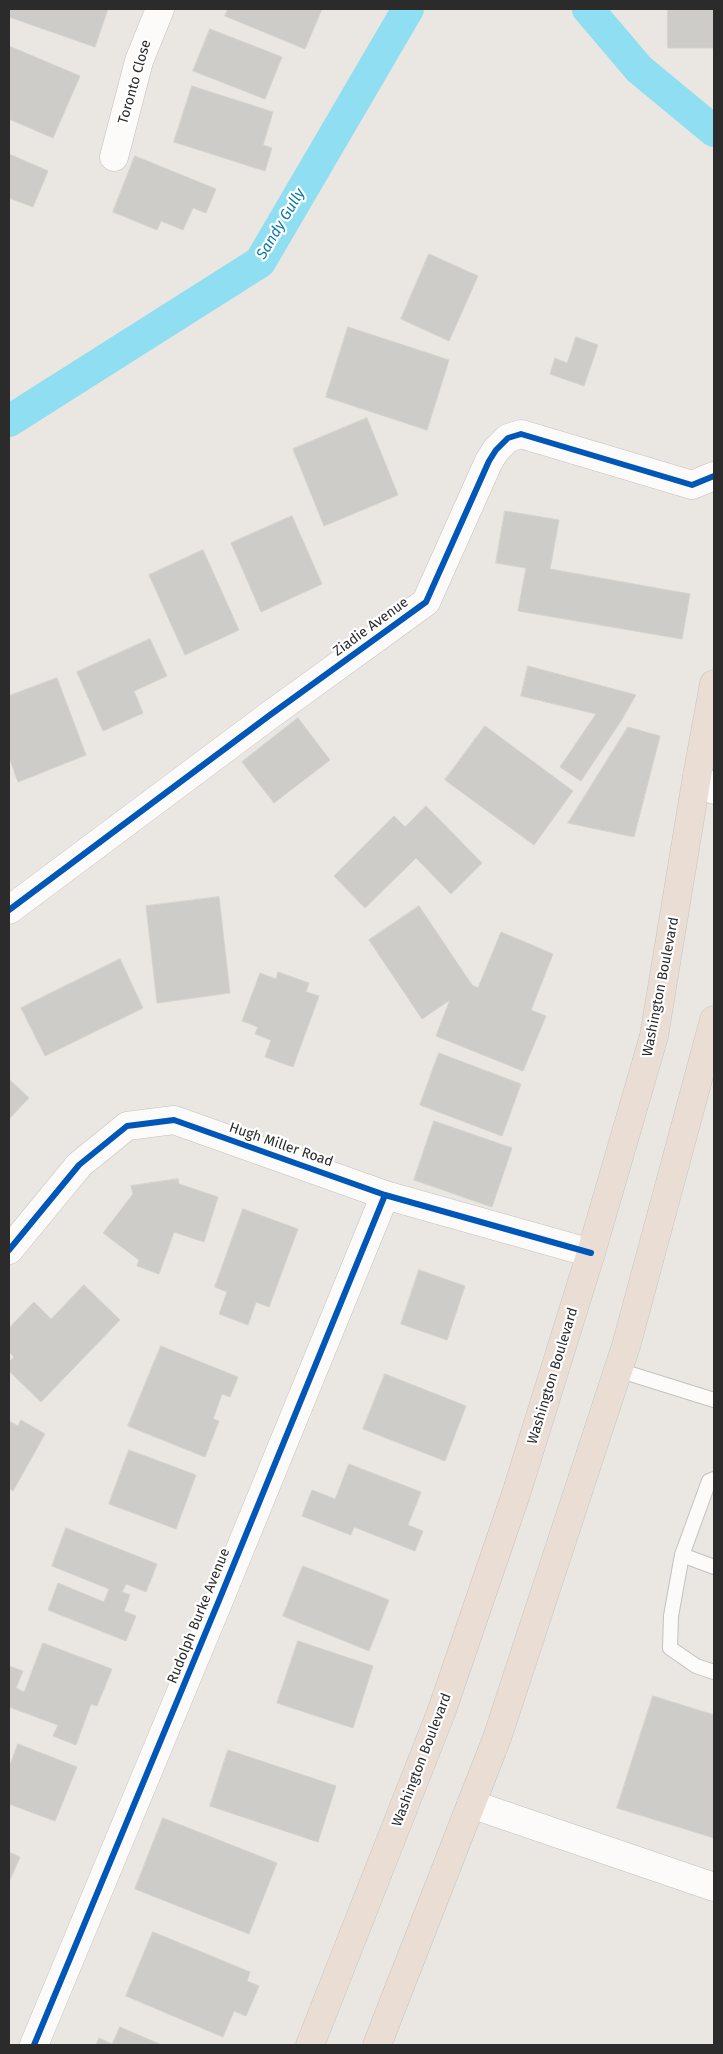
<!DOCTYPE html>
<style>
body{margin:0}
#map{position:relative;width:723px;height:2054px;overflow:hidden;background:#eae6e1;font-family:"Fira Sans",sans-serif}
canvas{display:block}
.frame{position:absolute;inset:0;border:10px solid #2b2b2b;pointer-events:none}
</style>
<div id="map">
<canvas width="723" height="2054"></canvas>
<div class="frame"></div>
</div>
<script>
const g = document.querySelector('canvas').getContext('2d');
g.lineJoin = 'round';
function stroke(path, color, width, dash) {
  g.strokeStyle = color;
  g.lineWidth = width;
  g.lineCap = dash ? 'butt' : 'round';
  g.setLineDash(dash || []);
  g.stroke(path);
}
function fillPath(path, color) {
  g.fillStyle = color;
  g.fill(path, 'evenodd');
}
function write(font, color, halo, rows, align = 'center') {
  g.font = font + ' "Fira Sans",sans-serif';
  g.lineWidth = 4.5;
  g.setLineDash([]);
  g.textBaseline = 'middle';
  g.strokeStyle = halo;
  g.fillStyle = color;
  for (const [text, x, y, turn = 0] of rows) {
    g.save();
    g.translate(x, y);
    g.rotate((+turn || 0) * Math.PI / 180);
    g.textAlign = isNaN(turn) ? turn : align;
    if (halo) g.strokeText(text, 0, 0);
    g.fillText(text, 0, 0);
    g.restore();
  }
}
stroke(new Path2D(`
 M588,9L639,69L714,131
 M9,421L260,262L408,9`), '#8fdef1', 32);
const building = new Path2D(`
 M9,9H108L95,47L9,17Z
 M228,9H322L305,49L225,16Z
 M668,9H714V48H668Z
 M210,29L282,57L265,99L193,71Z
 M9,46L80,76L53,138L9,119Z
 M192,86L273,112L263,145L272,148L265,171L174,142Z
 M9,154L48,171L33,207L9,198Z
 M135,156L216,189L206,213L193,208L183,230L161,221L157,230L113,212Z
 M429,254L478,276L449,341L401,319Z
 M348,327L449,360L427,430L326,397Z
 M576,337L598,345L584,386L550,374L555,358L567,363Z
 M367,418L398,495L324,526L293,449Z
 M505,511L559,520L550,569L690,594L682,639L518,611L526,568L496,563Z
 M292,516L322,584L261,612L231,543Z
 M203,550L239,630L185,655L149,575Z
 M150,639L167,676L134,691L143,713L103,731L77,672Z
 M528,666L636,695L621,721L581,781L560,767L596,714L521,696Z
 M57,678L86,755L18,782L9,757V696Z
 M298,718L330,760L274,803L242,762Z
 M485,726L573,791L534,845L445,780Z
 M628,727L660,736L634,837L568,823Z
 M426,806L482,863L451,894L416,858L365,908L334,876L394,816L405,827Z
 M219,897L230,993L157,1003L146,906Z
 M419,906L472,985L478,988L501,932L553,954L531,1010L546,1016L523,1071L436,1036L450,1000L422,1019L369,940Z
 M120,959L143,1008L45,1056L21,1008Z
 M278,972L309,983L306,992L319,996L293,1067L265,1057L271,1040L255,1034L258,1027L242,1021L260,973L276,979Z
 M439,1053L521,1084L502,1136L420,1105Z
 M9,1079L29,1098L9,1119Z
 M434,1121L512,1148L492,1207L414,1180Z
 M178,1179L179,1184L218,1197L204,1242L174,1232L159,1274L137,1266L139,1260L103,1233L133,1194L131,1186Z
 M243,1209L298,1229L269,1307L256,1302L248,1325L219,1314L227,1292L215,1287Z
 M419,1270L465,1286L447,1340L401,1324Z
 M84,1285L120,1320L41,1402L9,1371V1362L14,1357L9,1352V1328L34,1302L51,1319Z
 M161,1346L238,1377L230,1397L222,1394L213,1419L219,1421L205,1457L128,1426Z
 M385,1374L466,1406L445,1461L363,1429Z
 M21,1420L45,1434L13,1491L9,1488V1421L18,1426Z
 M129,1450L196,1475L176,1529L109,1504Z
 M349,1464L421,1492L408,1525L423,1531L415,1551L354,1527L351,1535L302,1516L312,1490L335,1499Z
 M66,1528L157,1564L146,1592L126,1584L122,1592L130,1595L124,1611L136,1616L126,1641L48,1610L58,1583L104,1602L109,1589L52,1566Z
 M303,1566L389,1600L369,1651L283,1616Z
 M298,1641L373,1666L353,1728L277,1703Z
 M43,1643L112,1669L97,1706L91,1704L76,1745L53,1736L58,1725L9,1707V1666L23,1671L16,1688L24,1692Z
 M653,1696L714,1715V1838L617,1808Z
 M18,1744L77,1767L55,1821L9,1804V1768Z
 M228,1750L336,1786L318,1842L210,1806Z
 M163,1818L277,1863L249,1934L135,1889Z
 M9,1852L20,1857L9,1882Z
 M153,1932L250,1972L247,1981L259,1986L246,2016L234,2011L223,2037L126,1996Z
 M120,2027L162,2045H96L99,2038L112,2044Z`);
fillPath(building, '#ceccc8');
stroke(building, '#d5d2cd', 1);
const lane = new Path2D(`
 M618,1370L714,1400
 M714,1479L709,1481L682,1555L671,1616L670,1648L696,1666L714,1672
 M682,1555L714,1567`);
const street = new Path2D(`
 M114,157L139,61L160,9
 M697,776L714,790
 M9,910L270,715L426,602L489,461L496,450L508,438L521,434L692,485L714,476
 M9,1250L79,1165L127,1126L174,1120L385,1195L591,1253
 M471,1804L714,1887
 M34,2045L220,1598L385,1195`);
const highway = new Path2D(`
 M310,2045L442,1710L516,1494L591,1253L654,1036L697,776L714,684
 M377,2045L497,1738L626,1346L714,1020`);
stroke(lane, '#c3c2c2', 16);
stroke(street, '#c3c2c2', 29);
stroke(highway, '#c5c4c2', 29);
stroke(lane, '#fcfbfa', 14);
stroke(street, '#fcfbfa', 28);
stroke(highway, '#e9ddd4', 28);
stroke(new Path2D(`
 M9,910L270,715L426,602L489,461L496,450L508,438L521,434L692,485L714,476
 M9,1250L79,1165L127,1126L174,1120L385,1195L591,1253
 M34,2045L220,1598L385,1195`), '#0057b8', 6);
write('14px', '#2b2b2b', '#fff', [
 ["Toronto Close",135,82,-74],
 ["Ziadie Avenue",371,627,-36],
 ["Washington Boulevard",661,987,-79],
 ["Hugh Miller Road",281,1145,19],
 ["Washington Boulevard",553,1376,-73],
 ["Rudolph Burke Avenue",199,1616,-68],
 ["Washington Boulevard",422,1760,-69]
]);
write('italic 15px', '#0379a8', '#fff', [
 ["Sandy Gully",281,224,-59]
]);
</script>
